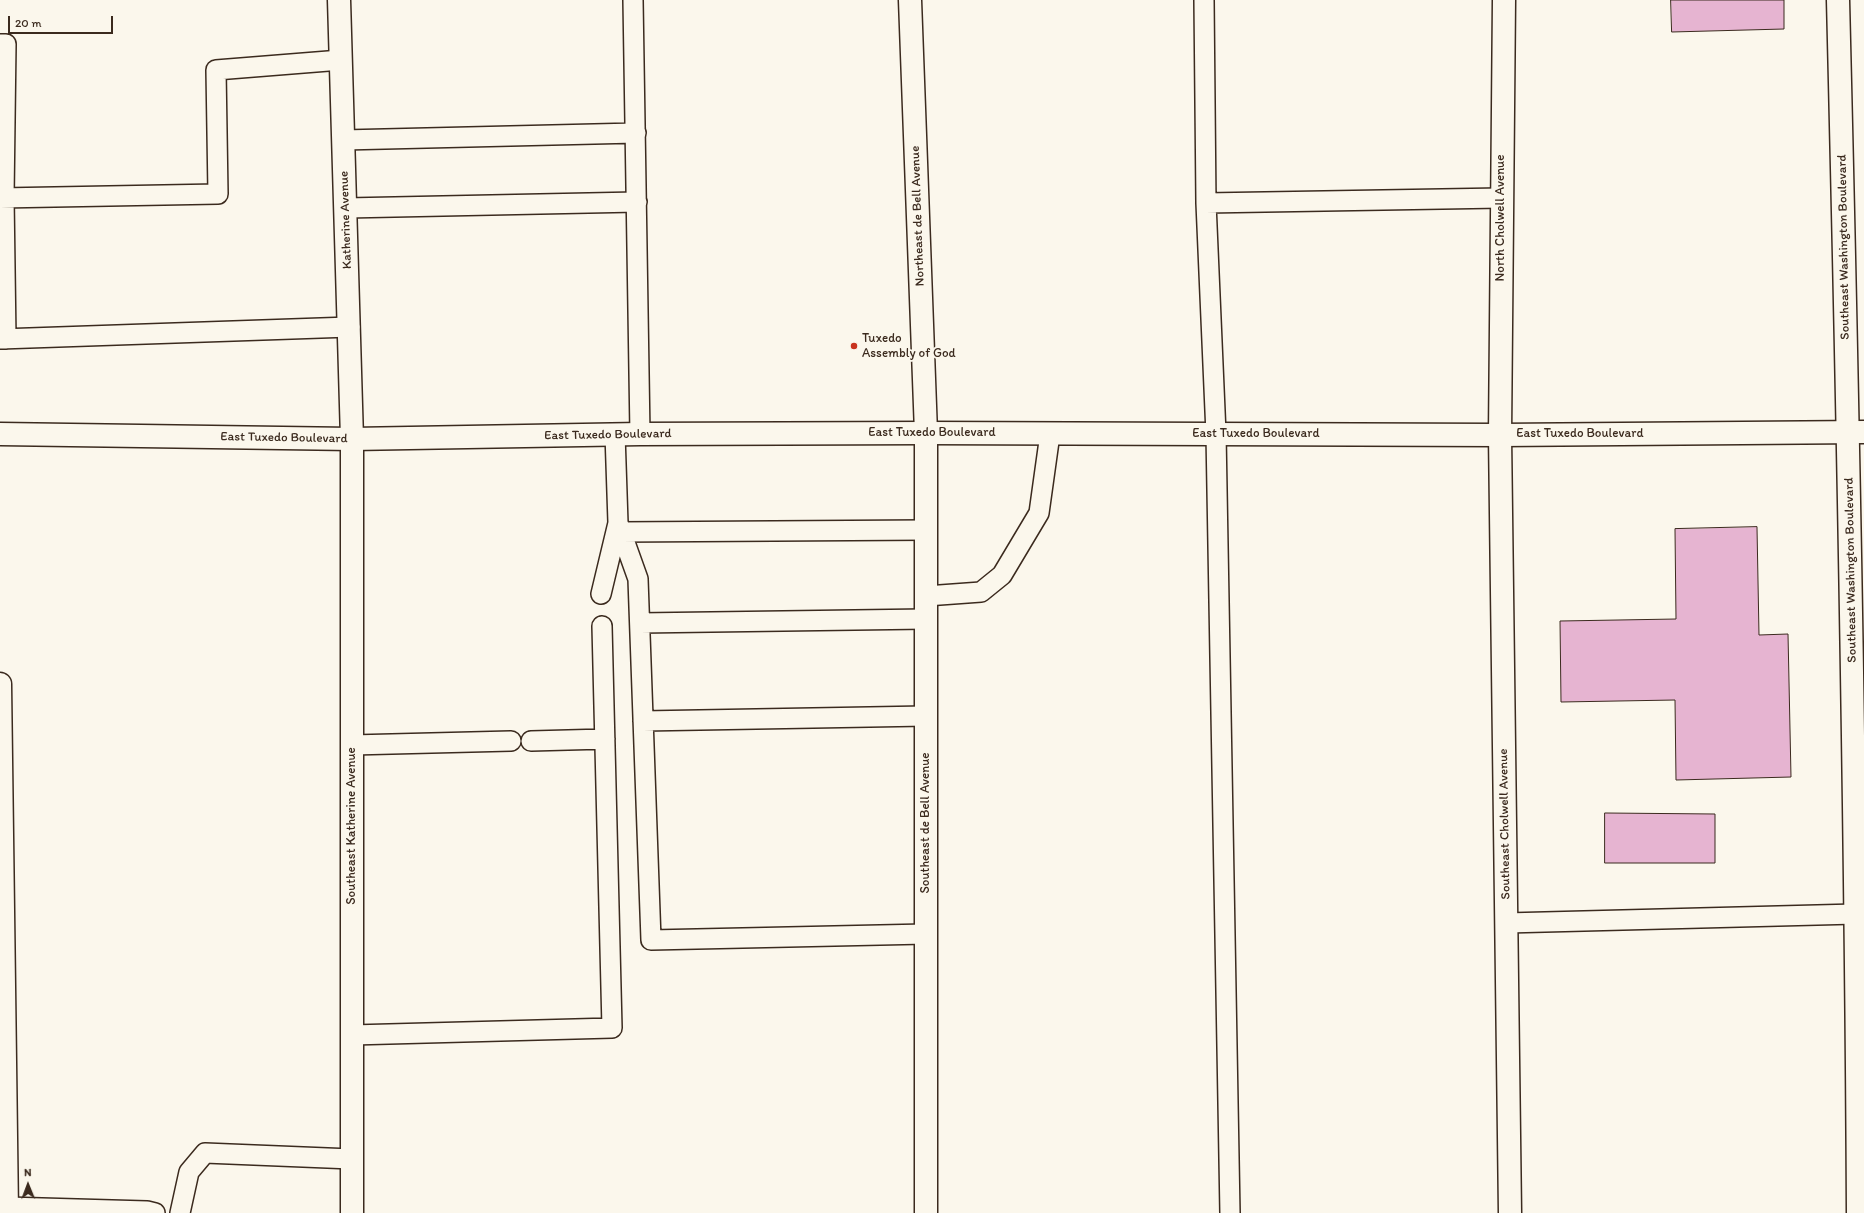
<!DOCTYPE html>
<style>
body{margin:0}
#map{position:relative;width:1864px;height:1213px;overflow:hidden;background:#fbf7ec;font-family:Itim,sans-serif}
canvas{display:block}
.north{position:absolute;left:8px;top:1165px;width:40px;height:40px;-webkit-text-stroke:3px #fbf7ec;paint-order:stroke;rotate:359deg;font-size:11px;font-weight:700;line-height:16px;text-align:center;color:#3b2a1e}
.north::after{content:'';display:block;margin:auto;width:14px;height:18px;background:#3b2a1e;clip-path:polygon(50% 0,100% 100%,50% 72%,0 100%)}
.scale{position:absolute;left:8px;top:16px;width:105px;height:18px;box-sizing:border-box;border:2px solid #3b2a1e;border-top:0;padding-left:5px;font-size:12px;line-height:14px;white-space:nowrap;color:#3b2a1e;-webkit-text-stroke:3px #fbf7ec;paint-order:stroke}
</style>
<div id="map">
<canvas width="1864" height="1213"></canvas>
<div class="north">N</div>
<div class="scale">20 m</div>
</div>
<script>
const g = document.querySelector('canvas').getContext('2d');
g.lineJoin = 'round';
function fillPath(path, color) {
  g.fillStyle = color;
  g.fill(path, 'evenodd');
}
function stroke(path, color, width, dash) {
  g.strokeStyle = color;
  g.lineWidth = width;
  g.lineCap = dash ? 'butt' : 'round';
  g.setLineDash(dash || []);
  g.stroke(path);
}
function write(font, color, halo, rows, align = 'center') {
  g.font = font + ' Itim,sans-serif';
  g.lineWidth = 3.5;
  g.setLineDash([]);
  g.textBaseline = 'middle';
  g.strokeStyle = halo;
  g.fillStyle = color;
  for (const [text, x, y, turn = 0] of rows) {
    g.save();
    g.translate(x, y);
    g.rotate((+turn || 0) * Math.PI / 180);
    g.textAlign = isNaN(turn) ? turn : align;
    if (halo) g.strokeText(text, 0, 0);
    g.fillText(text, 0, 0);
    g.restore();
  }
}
const building = new Path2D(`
 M1671,0H1784V29L1672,32Z
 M1757,527L1759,635L1788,634L1791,777L1676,780L1675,700L1561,702L1560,621L1676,619L1675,529Z
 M1605,813L1715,814V863H1605Z`);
fillPath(building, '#e6b4d1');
stroke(building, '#3b2a1e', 1);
const lane = new Path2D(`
 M633,0L640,434
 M1204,0L1206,203L1216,434L1230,1213
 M0,44H6L4,197L6,339
 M343,140L636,133
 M0,198L218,194L216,70L341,60
 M1206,203L1501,198
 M346,208L637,202
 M0,339L350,327
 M615,434L618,523L638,579L651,940L926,934
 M621,532L926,530
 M601,594L618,523
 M926,596L981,592L1002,575L1039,513L1050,434
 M640,623L926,619
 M643,721L926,716
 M531,741L605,739
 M352,745L511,741
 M1506,923L1856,914
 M352,1035L612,1028L602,626
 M7,1207L147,1211L155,1213
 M180,1213L189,1172L205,1153L352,1159`);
const street = new Path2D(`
 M339,0L352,439V1213
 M910,0L926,433V1213
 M1504,0L1500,435L1510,1213
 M1838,0C1848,404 1856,809 1858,1213
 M0,684L7,1213`);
const secondary = new Path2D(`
 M0,434L352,439L640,434L926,433L1500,435L1864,432`);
stroke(lane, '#3b2a1e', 22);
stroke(street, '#3b2a1e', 25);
stroke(secondary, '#3b2a1e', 25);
stroke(lane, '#fbf7ec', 19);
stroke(street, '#fbf7ec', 22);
stroke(secondary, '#fbf7ec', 22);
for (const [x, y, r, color] of [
 [854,346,4,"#c8321e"]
]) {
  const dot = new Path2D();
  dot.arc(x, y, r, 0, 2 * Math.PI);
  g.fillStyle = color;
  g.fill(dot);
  stroke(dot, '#fbf7ec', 1.5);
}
write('13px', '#3b2a1e', '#fbf7ec', [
 ["Northeast de Bell Avenue",918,216,-92],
 ["North Cholwell Avenue",1501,218,-90],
 ["Katherine Avenue",346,220,-92],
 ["Southeast Washington Boulevard",1844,247,-91],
 ["East Tuxedo Boulevard",932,433],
 ["East Tuxedo Boulevard",1256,434],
 ["East Tuxedo Boulevard",1580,434],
 ["East Tuxedo Boulevard",608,435,-1],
 ["East Tuxedo Boulevard",284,438,1],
 ["Southeast Washington Boulevard",1851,570,-91],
 ["Southeast de Bell Avenue",926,823,-90],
 ["Southeast Cholwell Avenue",1505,824,-91],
 ["Southeast Katherine Avenue",352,826,-90]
]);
write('13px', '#3b2a1e', '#fbf7ec', [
 ["Tuxedo",862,339],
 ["Assembly of God",862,354]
], 'left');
</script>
